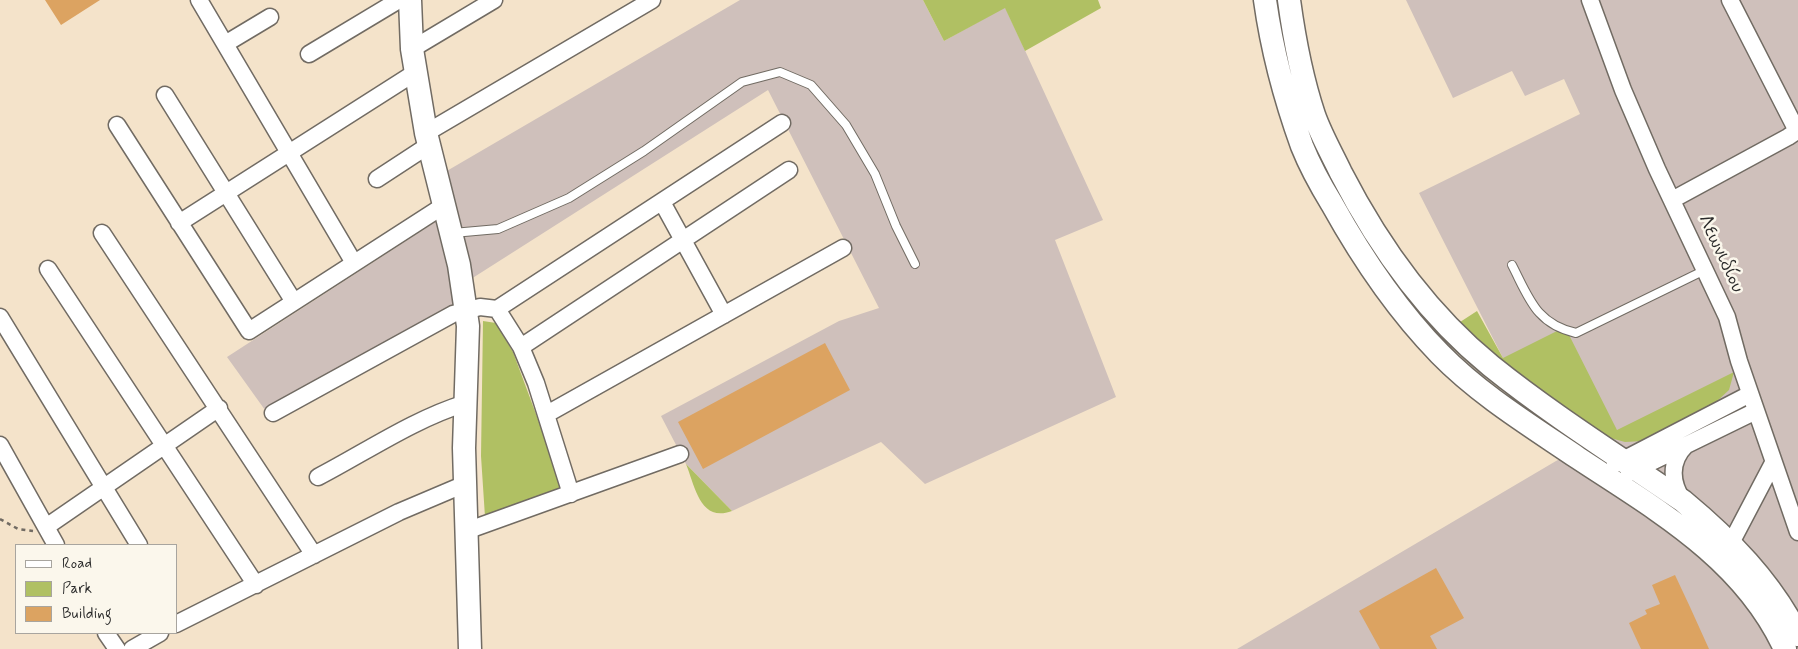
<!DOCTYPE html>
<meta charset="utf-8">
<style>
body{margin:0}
#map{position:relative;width:1798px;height:649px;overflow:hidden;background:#f4e3ca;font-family:Mynerve,sans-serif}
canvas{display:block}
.legend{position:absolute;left:15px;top:544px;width:162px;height:90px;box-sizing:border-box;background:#fbf7ec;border:1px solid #a8a59f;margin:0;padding:6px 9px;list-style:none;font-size:15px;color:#2b2b2b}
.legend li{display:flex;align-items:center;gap:10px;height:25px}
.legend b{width:25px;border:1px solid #a8a59f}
</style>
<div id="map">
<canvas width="1798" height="649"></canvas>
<ul class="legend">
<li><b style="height:6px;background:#fff"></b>Road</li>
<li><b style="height:14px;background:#b0c063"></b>Park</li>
<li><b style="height:14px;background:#dca361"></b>Building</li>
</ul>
</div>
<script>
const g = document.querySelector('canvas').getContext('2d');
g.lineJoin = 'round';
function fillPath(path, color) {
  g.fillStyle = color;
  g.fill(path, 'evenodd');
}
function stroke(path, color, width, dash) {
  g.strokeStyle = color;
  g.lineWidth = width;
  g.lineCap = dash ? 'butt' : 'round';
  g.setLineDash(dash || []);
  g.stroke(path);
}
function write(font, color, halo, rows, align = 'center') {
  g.font = font + ' Mynerve,sans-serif';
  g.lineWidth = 5;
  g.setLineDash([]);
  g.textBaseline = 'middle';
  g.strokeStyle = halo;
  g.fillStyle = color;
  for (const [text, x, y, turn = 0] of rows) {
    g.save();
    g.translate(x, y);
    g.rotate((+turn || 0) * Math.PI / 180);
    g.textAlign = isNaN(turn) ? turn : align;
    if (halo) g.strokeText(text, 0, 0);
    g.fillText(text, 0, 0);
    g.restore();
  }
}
fillPath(new Path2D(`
 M740,0H923L944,41L1005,7L1103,220L1055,240L1116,397L925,484L881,442L732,511L686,464L661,416L839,321L879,308L768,90L471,279L445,172Z
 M1406,0H1798V649H1237L1556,461L1617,430L1503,358L1419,193L1580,114L1564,79L1525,96L1512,71L1453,98Z
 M437,221L457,304L265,410L227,357Z`), '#cfc0bb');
fillPath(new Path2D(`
 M923,0H1098L1101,8L1025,51L1005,8L944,41Z
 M1477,311L1503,358L1565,327L1617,430L1734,372L1729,390L1715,403L1644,441L1625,442L1603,436L1507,368L1457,324Z
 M483,321L496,323L513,352L563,487L485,517L481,456Z
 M686,464L732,511C700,523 695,486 686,464Z`), '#b0c063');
fillPath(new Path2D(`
 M45,0H100L61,25Z
 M825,343L850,390L703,469L678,422Z
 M1436,568L1464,618L1430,636L1437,649H1380L1359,611Z
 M1675,575L1690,607L1709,649H1641L1629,623L1647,614L1645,610L1660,604L1652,585Z`), '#dca361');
const lane = new Path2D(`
 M453,233L498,229L569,198L644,151L742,82L780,72L811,85L846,125L875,174L896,226L915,264
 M1512,265C1529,298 1536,324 1576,333L1705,270`);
const street = new Path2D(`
 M199,0L354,263
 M1590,0L1623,90L1657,169L1727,317L1739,361L1798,532
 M225,44L270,17
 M412,49L494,0
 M309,54L399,0
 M165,95L294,302
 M117,125L249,331L443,206
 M426,133L652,0
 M377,179L429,145
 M1672,200L1788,137L1794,133L1795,127L1730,0
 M662,202L724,315
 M179,223L416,72
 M102,233L314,555
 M48,269L256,585
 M497,309L782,123
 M0,317L139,545
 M521,347L789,170
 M273,413L453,314L480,307L497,309L521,347L536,383L571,494
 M547,414L843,248
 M0,445L56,545
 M1615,464L1750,394
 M1629,473L1756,411
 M318,477C366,452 414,419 466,403
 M1683,501C1671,482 1669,462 1686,445
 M46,527L219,408
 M466,531L680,454
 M1731,543L1773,463
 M176,624L399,512L465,484
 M106,633L117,649
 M132,649L160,633`);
const secondary = new Path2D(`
 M410,0L412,49L426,133L459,265L468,326L464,448L470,649
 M1265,0C1272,50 1285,99 1302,146C1310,166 1321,186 1332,204C1362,258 1397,310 1440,354C1480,395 1531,426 1578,458C1657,510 1744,559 1785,649
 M1289,0C1294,37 1302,79 1314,115C1321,135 1332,154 1341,173C1379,247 1426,313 1491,366C1552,415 1619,457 1683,501C1730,540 1770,581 1798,635`);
stroke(lane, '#716b63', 10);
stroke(street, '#716b63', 19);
stroke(secondary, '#716b63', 25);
stroke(new Path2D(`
 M0,519L18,529L33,531`), '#716b63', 2.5, [4, 4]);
stroke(lane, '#fff', 8);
stroke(street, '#fff', 16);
stroke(secondary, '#fff', 22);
write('19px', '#2b2b2b', '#fbf7ec', [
 ["Λεωνιδίου",1720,254,65]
]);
</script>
